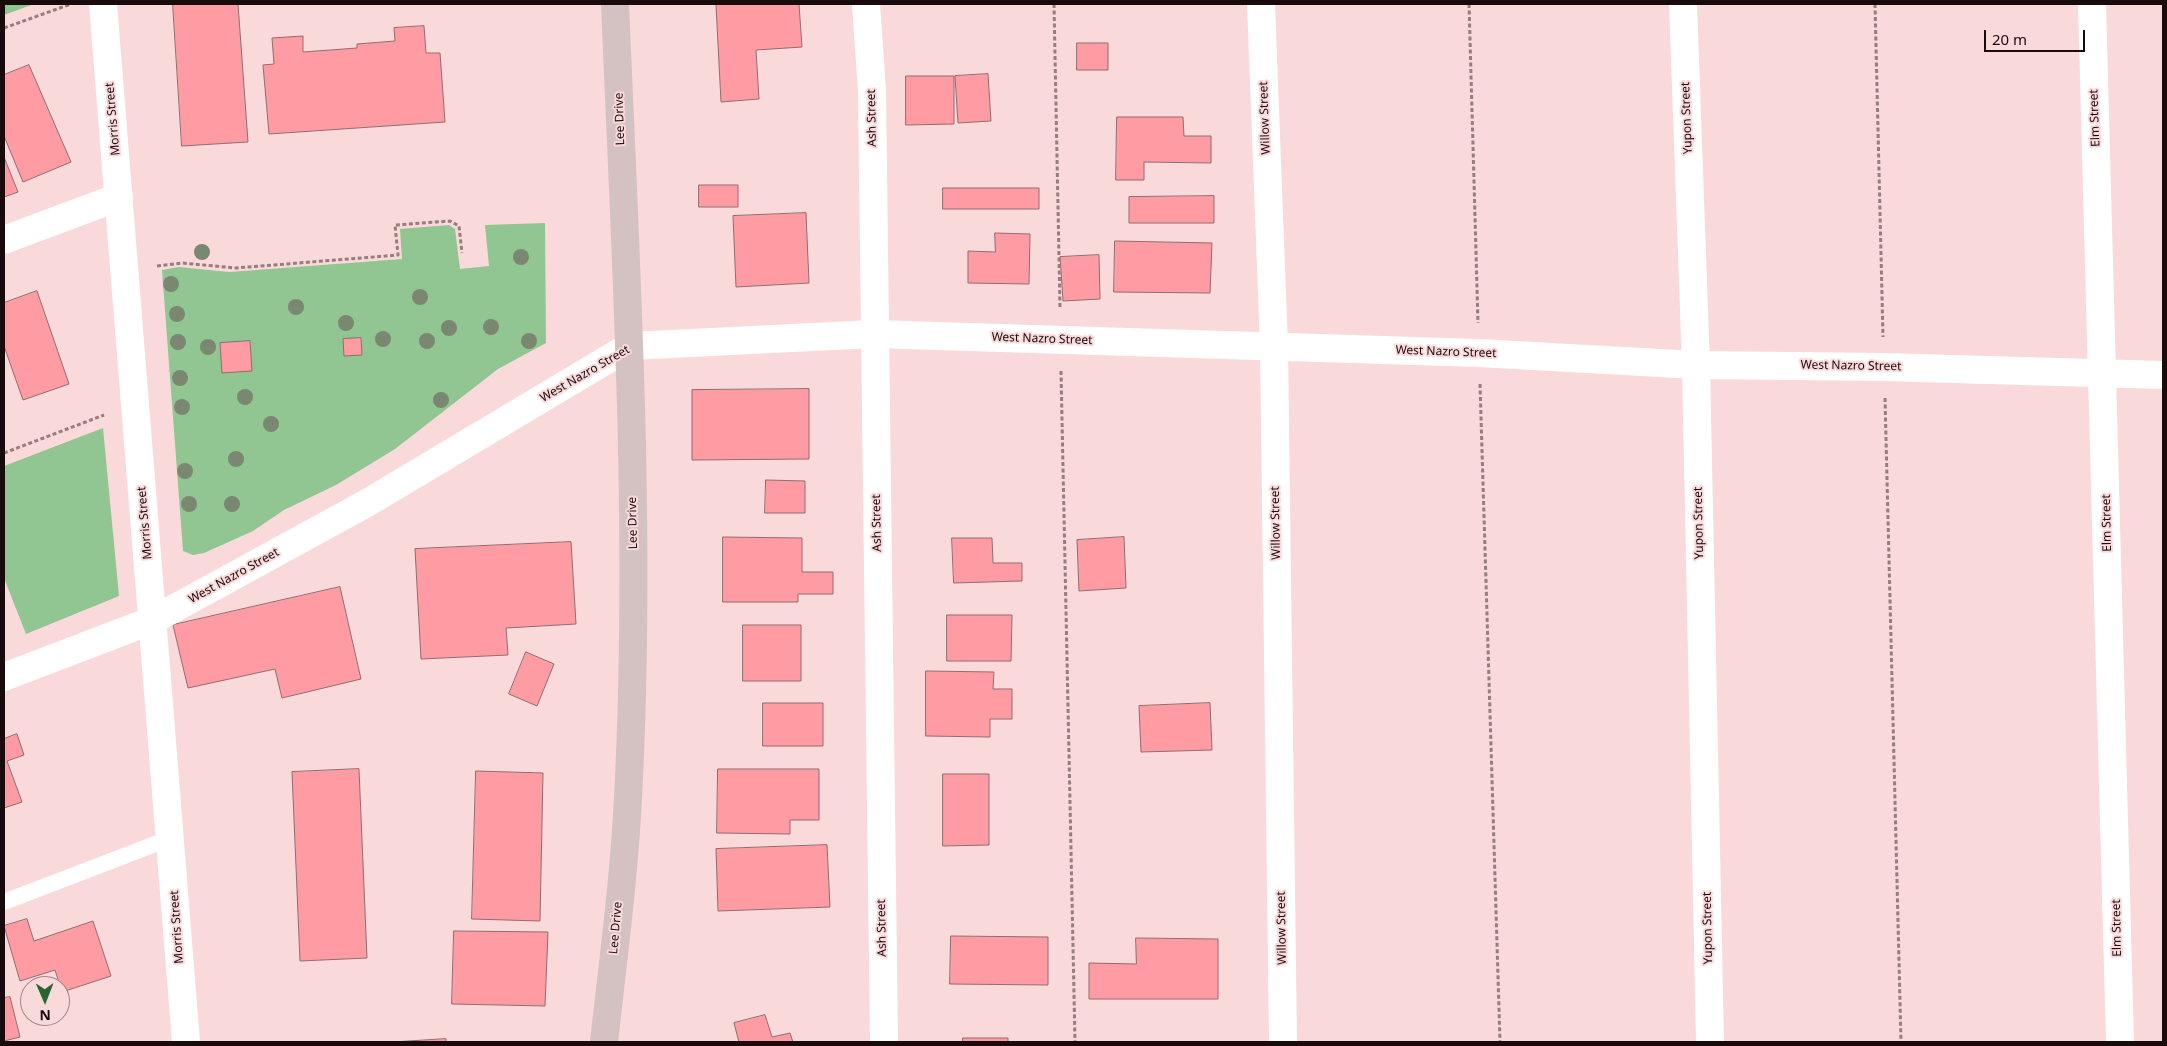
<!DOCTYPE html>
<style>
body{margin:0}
#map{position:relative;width:2167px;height:1046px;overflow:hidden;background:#fad9da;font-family:"Noto Sans",sans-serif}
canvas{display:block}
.frame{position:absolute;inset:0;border:5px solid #190b0c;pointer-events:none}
.north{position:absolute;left:20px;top:976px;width:50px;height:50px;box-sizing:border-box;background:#fad9da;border:1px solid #a08788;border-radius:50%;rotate:179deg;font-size:14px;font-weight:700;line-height:20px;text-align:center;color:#190b0c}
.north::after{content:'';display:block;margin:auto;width:18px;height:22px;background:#27662f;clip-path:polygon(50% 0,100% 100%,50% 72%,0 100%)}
.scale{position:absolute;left:1984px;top:30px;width:101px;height:22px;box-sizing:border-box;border:2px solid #190b0c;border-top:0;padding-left:6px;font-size:15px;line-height:18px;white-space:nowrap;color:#190b0c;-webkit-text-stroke:4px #fad9da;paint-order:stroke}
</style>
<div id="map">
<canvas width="2167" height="1046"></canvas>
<div class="frame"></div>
<div class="north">N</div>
<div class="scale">20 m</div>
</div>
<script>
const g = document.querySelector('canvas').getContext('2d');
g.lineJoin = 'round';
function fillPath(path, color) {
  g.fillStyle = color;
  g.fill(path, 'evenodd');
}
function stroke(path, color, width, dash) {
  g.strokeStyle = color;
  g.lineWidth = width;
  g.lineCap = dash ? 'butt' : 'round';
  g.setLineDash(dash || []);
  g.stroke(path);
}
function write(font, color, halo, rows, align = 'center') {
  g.font = font + ' "Noto Sans",sans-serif';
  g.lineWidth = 4;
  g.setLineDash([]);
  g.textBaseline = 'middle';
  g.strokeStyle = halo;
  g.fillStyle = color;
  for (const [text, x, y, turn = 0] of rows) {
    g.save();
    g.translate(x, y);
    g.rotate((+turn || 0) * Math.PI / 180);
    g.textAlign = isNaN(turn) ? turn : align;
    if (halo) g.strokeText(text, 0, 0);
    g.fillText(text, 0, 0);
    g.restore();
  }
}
fillPath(new Path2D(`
 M4,4H34L4,15Z
 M545,223L546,343L498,369L395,449L336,485L284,510L253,531L204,553L193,555L183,551L162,270L179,267L229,272L402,259L400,229L449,225L455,229L460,269L489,266L485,225Z
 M103,428L119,596L26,634L4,578V466Z`), '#91c693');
const building = new Path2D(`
 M173,4H238L248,142L182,146Z
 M738,4H799L802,47L756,50L759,99L721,102L716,5Z
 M424,26L426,53H440L445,122L269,134L263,65L274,64L272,38L303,36V52L357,48V44L395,41L394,28Z
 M1077,43H1108V70H1077Z
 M29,65L71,162L23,182L4,136V75Z
 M988,74L991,121L958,123L955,76Z
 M906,76H954V124L906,125Z
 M1117,117H1183L1184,136H1211V163L1144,162V180H1116Z
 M4,157L18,192L4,197Z
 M699,185H738V207H699Z
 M943,188H1039V209H943Z
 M1214,196V223H1129V197Z
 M806,213L809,283L736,287L733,216Z
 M995,233L1030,234L1029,284L968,283V251L995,252Z
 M1115,241L1212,243L1210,293L1114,292Z
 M1099,255L1100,299L1063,301L1060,257Z
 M37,291L69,384L23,400L4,346V303Z
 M361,338L362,355L344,356L343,339Z
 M250,341L252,371L222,373L220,343Z
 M809,389V459L692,460V390Z
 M766,480L805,481V513H765Z
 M723,537L802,538V572H833V594H798V602H723Z
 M1124,537L1126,588L1079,591L1077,540Z
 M952,538H992L993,563H1022V581L954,583Z
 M571,542L576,624L506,628L508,655L421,659L415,549Z
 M340,587L361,679L282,698L275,669L188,688L173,625Z
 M947,615H1012L1011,661H947Z
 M743,625H801V681H743Z
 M526,652L554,664L537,706L509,694Z
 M926,671L994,672L993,689H1012V719H990V737L926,736Z
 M763,703H823V746H763Z
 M1210,703L1212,750L1141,752L1139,706Z
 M17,734L24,755L7,761L22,802L4,808V739Z
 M359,769L367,958L300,961L292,772Z
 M718,769H819V820H790V834L717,833Z
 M476,771L543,773L540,921L472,919Z
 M943,774H989V845L943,846Z
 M827,845L830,907L718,911L716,849Z
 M27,919L34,941L93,921L111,976L62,992L55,970L20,981L4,926Z
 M454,931L548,932L545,1006L452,1004Z
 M951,936L1048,937V985L950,984Z
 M1136,938L1218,939V999H1089V963L1136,964Z
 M10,997L20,1037L4,1041V998Z
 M765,1015L772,1037L790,1033L793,1042H739L734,1023Z
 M963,1038H1008V1042H963Z
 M446,1039V1042H393Z`);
fillPath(building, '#ff9ca3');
stroke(building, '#916c6e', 1);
stroke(new Path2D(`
 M1054,4L1060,309
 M1469,4L1478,323
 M1875,4L1883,337
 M4,28L71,4
 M157,266L182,263L236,268L398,255L395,225L450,221L459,226L462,253
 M1061,371L1075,1042
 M1480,384L1500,1042
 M1885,398L1901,1042
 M4,453L104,415`), '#967d7e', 3, [4, 2.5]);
stroke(new Path2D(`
 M4,902L171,838`), '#fff', 16);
stroke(new Path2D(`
 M103,4L186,1042
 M866,4L872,91L884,1042
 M1261,4L1274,346L1283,1042
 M1683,4L1696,365L1710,1042
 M2092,4L2120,1042
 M4,240L119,197
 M4,677L153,620L367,503L630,346L874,334L1479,353L1696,365L1884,367L2163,375`), '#fff', 28);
stroke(new Path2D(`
 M604,1042C613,961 624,879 628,798C642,533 626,268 615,4`), '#d4c1c2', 28);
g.fillStyle = '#7b8871';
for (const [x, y] of [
 [202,252],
 [521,257],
 [171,284],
 [420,297],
 [296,307],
 [177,314],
 [346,323],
 [491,327],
 [449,328],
 [383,339],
 [427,341],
 [529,341],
 [178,342],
 [208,347],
 [180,378],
 [245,397],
 [441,400],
 [182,407],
 [271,424],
 [236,459],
 [185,471],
 [189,504],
 [232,504]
]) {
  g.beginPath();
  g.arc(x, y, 8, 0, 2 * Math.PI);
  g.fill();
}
write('12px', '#190b0c', '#fad9da', [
 ["Ash Street",872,118,-91],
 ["Willow Street",1265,118,-92],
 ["Yupon Street",1687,118,-92],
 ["Elm Street",2095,118,-92],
 ["Morris Street",113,119,-95],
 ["Lee Drive",620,119,-92],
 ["West Nazro Street",1042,339,2],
 ["West Nazro Street",1446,352,2],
 ["West Nazro Street",1851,366,1],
 ["West Nazro Street",585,374,-30],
 ["Morris Street",145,523,-95],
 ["Lee Drive",633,523,-91],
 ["Ash Street",877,523,-91],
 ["Willow Street",1276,523,-91],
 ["Yupon Street",1699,523,-91],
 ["Elm Street",2107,523,-91],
 ["West Nazro Street",234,576,-29],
 ["Morris Street",177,927,-94],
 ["Lee Drive",616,928,-85],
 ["Ash Street",882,928,-91],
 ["Willow Street",1282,928,-91],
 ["Yupon Street",1708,928,-91],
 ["Elm Street",2117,928,-91]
]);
</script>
